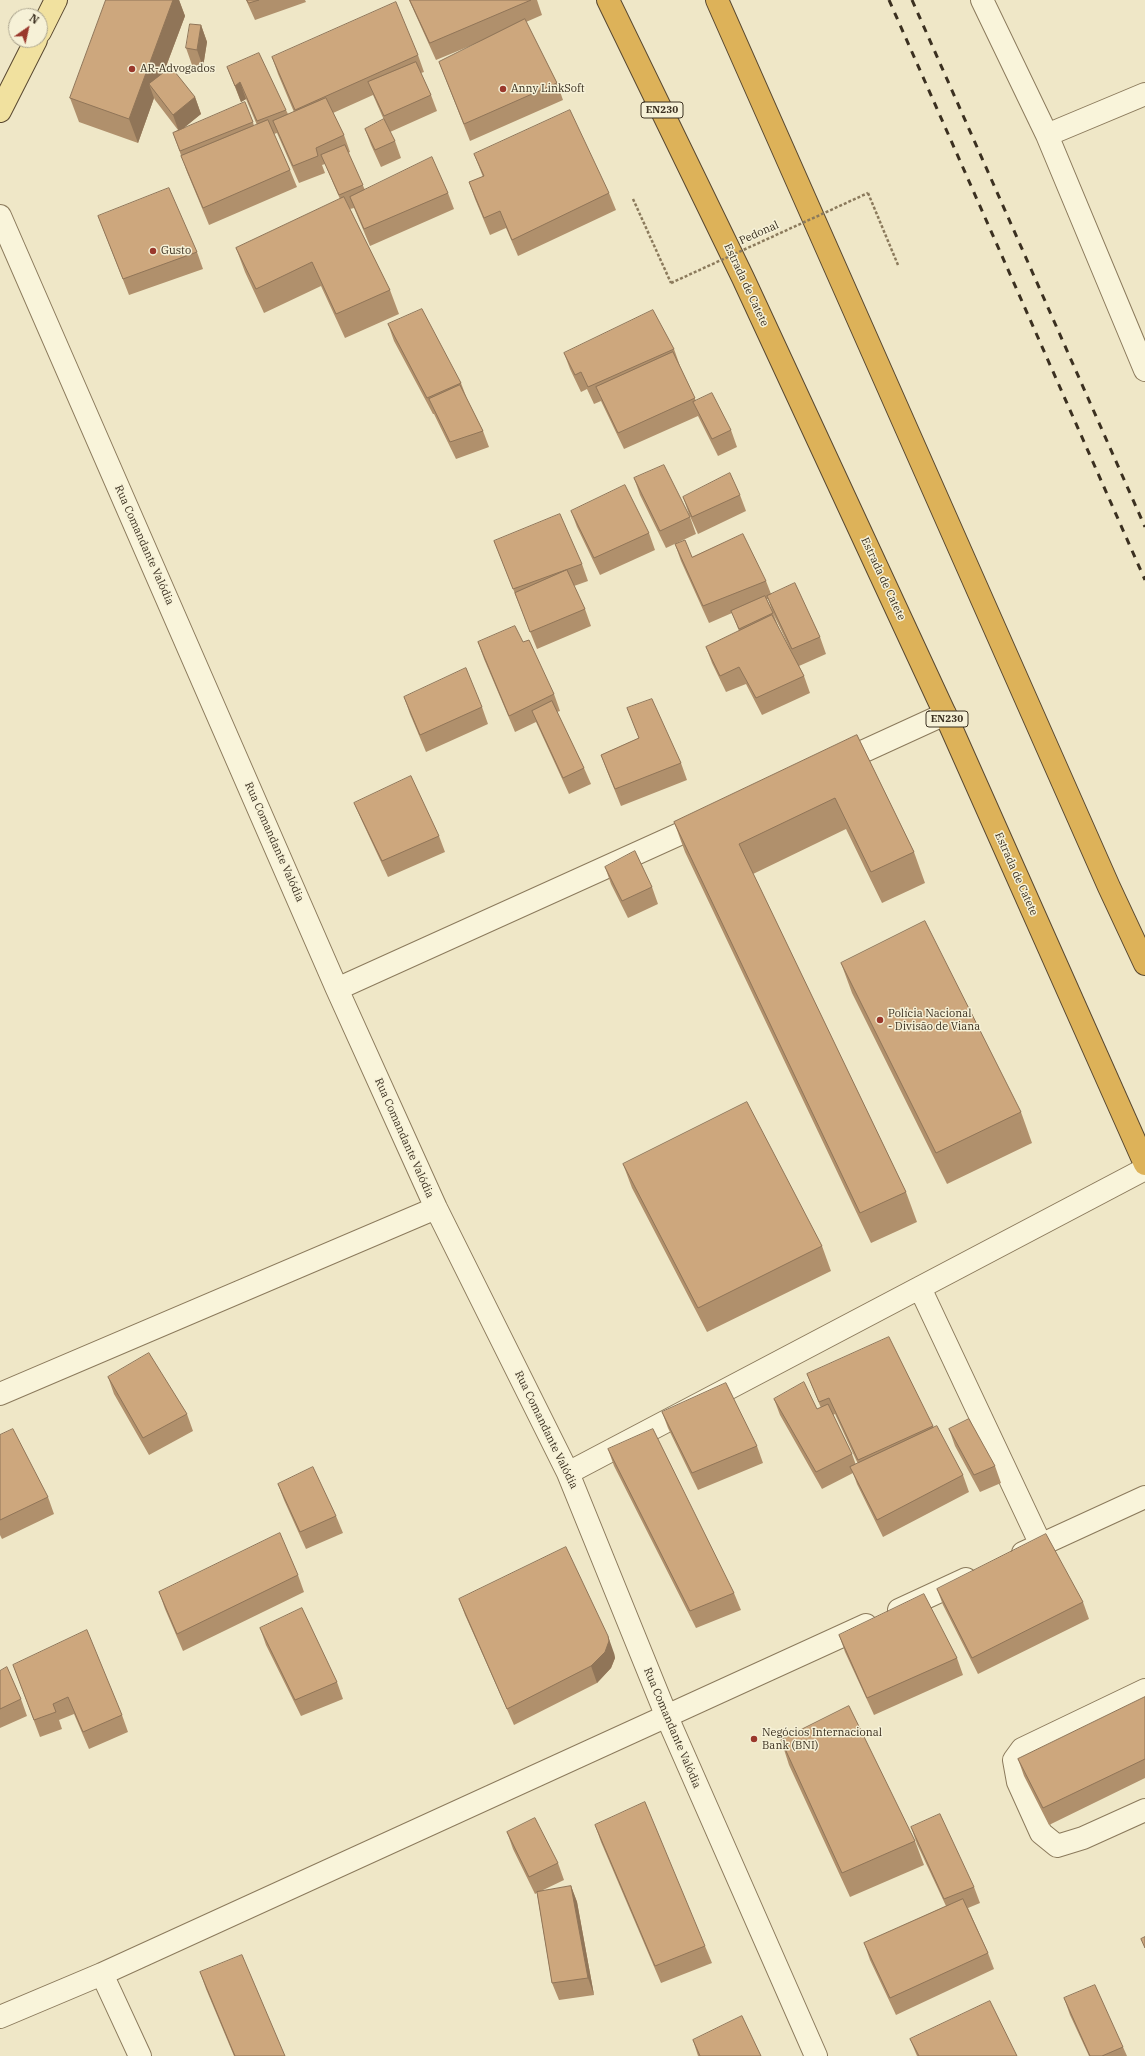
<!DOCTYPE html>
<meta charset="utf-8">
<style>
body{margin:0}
#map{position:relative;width:1145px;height:2056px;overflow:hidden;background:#efe7c7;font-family:"IBM Plex Serif",serif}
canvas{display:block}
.north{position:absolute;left:8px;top:8px;width:40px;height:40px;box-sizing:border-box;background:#f6f1d7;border:1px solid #aba48e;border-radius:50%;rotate:34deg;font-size:11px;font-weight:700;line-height:16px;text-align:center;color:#3b3020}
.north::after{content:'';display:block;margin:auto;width:14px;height:18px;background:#9a382c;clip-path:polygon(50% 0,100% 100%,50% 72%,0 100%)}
</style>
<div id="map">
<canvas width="1145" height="2056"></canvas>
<div class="north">N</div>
</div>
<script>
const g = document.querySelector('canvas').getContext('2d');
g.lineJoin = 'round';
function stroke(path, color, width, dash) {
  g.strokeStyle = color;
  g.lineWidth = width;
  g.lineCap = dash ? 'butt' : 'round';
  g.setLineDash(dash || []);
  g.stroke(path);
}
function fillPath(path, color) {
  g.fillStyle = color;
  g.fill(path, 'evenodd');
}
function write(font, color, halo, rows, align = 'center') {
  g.font = font + ' "IBM Plex Serif",serif';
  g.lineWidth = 3;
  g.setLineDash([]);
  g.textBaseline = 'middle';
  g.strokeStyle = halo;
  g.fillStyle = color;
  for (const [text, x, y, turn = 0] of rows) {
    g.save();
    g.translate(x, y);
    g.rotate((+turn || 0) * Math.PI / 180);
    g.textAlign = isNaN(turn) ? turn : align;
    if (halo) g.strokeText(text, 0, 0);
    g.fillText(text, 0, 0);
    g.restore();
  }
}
const minor = new Path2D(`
 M982,0L1047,135L1145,370
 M1047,135L1145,94
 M0,216L337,989L436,1208L568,1473L667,1717L816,2056
 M838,763L945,714
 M337,989L706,822
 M920,1288L1041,1545
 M0,1394L436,1208
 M568,1473L1145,1169
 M1023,1553L1145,1497
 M899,1610L966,1579
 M1145,1690L1022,1749L1014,1760L1018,1782L1041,1833L1057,1846L1083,1838L1145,1810
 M102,1974L140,2056
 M0,2017L102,1974L866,1625`);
const major = new Path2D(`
 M40,32L56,0
 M0,111L36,40`);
const highway = new Path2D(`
 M608,0L743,278L945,714L1145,1164
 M717,0L1109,887L1145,964`);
stroke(minor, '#8b7a5c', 24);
stroke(major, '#594830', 24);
stroke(highway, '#594830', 24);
stroke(new Path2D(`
 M868,193L898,265
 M633,199L671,283`), '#8b7a5c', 2.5, [3, 2]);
stroke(minor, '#f9f4da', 22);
stroke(major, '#f1e19f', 22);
stroke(highway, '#ddb259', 22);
stroke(new Path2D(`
 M889,0L1145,580
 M912,0L1145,527`), '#3b3020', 3, [7, 7]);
stroke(new Path2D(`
 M671,283L868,193`), '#8b7a5c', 2.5, [3, 2]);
fillPath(new Path2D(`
 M106,0H179L185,16L164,72L195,97L201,114L183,128L253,122L254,126L257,125L246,99L241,102L227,67L286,110L288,114L294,112L278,74L272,57L418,55L424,72L421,73L431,95L437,111L390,132L395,141L401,158L381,167L371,145L365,129L384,120L373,95L333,113L344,135L350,152L348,153L365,190L448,193L454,209L370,246L354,208L350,209L390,290L399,314L345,338L321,286L264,313L245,272L236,248L340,199L325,164L322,165L325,173L299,183L277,133L274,134L290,170L297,187L209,225L187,172L173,133L178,130L155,100L154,98L138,143L79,122L70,98Z
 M246,0H305L306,2L255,20Z
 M409,0H537L542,15L526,22L557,83L563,100L470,141L439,62L482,41L436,60Z
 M201,25L207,42L203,67L192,65L186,48Z
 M474,154L609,193L616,210L518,256L506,228L490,235L475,199L469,182L483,177Z
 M98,216L197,252L203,269L129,295Z
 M388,324L461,383L467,399L483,431L489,447L456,459L434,414H433L394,341Z
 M674,349L680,366L696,401L731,430L737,447L718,456L698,416L624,449L601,401L594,404L587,389L581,392L570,369L564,353Z
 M634,478L690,517L696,534L666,548L640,495Z
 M740,495L746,511L698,534L689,514L683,497Z
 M571,511L649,533L655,550L600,575L577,527Z
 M494,541L582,564L588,581L574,586L585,609L591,626L537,649Z
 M675,544L692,557L766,581L771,594L820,637L826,654L799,666L804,676L810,693L762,715L746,684L726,692L712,663L706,647L739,631L732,613L709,623L681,561ZM767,599H768L773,613L792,653L779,628L773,613Z
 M478,642H523L554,694L560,711L557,712L584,768L591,784L569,794L536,722L515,732L484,659Z
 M404,697L482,707L488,724L426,752L410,714Z
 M627,708L681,763L687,780L621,806L607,771L601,755L639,738Z
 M857,735L914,852L925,883L882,903L846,829L753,874L906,1192L917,1222L871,1243L685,852L674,822Z
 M354,803L439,836L445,852L388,877L361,819Z
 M605,867L652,887L658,904L628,918L611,884Z
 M841,963L1021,1112L1032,1143L947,1184L852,993Z
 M623,1164L822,1246L831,1271L707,1332L632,1188Z
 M807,1374L933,1426L963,1475L969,1492L883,1537L857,1484L853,1473L822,1489L780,1415L774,1399L817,1409L821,1408ZM835,1414L858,1464L856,1465L852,1454L833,1415Z
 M108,1377L187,1414L193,1431L149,1455L114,1394Z
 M662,1412L757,1446L763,1463L698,1490L668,1428Z
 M949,1429L995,1466L1001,1483L980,1492L955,1446Z
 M0,1435L48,1497L54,1514L2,1539L0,1535Z
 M608,1449L734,1593L741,1610L696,1628L614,1466Z
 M278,1484L336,1516L343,1533L306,1549L284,1500Z
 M298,1575L304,1592L183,1651L165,1609L159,1592Z
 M937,1589L1083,1602L1089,1619L978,1674L943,1605Z
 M459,1599L614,1653L615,1658L611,1668L597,1683L514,1725L465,1615Z
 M260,1628L337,1682L343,1699L301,1716L266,1645Z
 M839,1635L957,1658L963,1675L874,1715L845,1652Z
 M13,1665L122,1715L128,1732L89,1749L74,1714L59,1720L62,1729L40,1737Z
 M0,1671L21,1699L27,1716L0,1728Z
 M1145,1697V1778L1049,1825L1024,1776L1018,1759Z
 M781,1740L915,1841L924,1865L850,1897L789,1765Z
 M595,1825L705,1946L712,1963L661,1983L601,1842Z
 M911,1827L974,1887L980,1903L968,1908L988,1953L994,1969L896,2015L870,1960L864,1943L946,1906L917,1844Z
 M507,1832L558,1863L564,1880L541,1891L571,1886L577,1902L594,1995L559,2000L552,1983L537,1893L535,1894L513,1849Z
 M200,1972L285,2056H234L206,1989Z
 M1064,1998L1123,2047L1127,2056H1089L1070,2015Z
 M910,2039L1017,2056H917Z
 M693,2040L761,2056H698Z`), '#b0906c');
fillPath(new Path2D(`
 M173,0H179L185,16L156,93L149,84L154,98L138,143L129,119Z
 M201,25L207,42L203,67L197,50Z
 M240,82L246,99L241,102L235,86Z
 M195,97L201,114L179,132L173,115Z
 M608,1636L614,1653L615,1658L611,1668L597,1683L591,1666Z
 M571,1886L577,1902L594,1995L588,1978Z`), '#907558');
const building = new Path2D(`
 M106,0H173L129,119L70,98Z
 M247,0H259L249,3Z
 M410,0H531L430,43Z
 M396,2L418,55L295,110L272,57Z
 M525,19L557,83L464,124L439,62Z
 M190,24L201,25L197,50L186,48Z
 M259,53L286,110L257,121L240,82L235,86L227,67Z
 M416,62L431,95L384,116L368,82Z
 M171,67L195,97L173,115L149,84Z
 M326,98L344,135L316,148L318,156L293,166L273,121Z
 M245,102L253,122L180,151L173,133Z
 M570,110L609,193L512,240L500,211L484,218L469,182L484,176L474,154Z
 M384,119L395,141L375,150L365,129Z
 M268,120L290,170L203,208L181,156Z
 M345,145L363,185L339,195L321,155Z
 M432,157L448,193L364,229L350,197Z
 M169,188L197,252L123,279L98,216Z
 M344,197L390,290L336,314L312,262L256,289L236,248Z
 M422,309L461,383L427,398L388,324Z
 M653,310L674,349L588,387L581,372L575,375L564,353Z
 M673,352L695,398L618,433L596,387Z
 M460,385L483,431L450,442L429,399Z
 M712,393L731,430L712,439L693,402Z
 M664,465L690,517L660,531L634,478Z
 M730,473L740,495L692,517L683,497Z
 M625,485L649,533L594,558L571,511Z
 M560,514L582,564L513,589L494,541Z
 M743,534L766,581L703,606L675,544L685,540L692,557Z
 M567,570L585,609L530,632L515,593Z
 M795,583L820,637L792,649L767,596Z
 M765,596L773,613L739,629L731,611Z
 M772,615L804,676L756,698L739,667L720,676L706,647Z
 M515,626L523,642L529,640L554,694L509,716L478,642Z
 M466,668L482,707L420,735L404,697Z
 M652,699L681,763L615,789L601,755L639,738L627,708Z
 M552,701L584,768L563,778L532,711Z
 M857,735L914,852L871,872L835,798L739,844L906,1192L860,1213L674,822Z
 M411,776L439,836L382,861L354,803Z
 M635,851L652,887L622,901L605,867Z
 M925,921L1021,1112L936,1153L841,963Z
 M747,1102L822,1246L698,1308L623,1164Z
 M889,1337L933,1426L858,1460L829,1398L819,1402L807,1374Z
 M149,1353L187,1414L143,1438L108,1377Z
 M804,1382L817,1409L828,1404L852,1454L816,1472L774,1399Z
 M726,1383L757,1446L692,1473L662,1412Z
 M969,1419L995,1466L974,1475L949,1429Z
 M937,1426L963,1475L877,1520L850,1467Z
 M13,1429L48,1497L0,1520V1435Z
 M653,1429L734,1593L690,1611L608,1449Z
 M313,1467L336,1516L300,1532L278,1484Z
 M280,1533L298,1575L177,1634L159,1592Z
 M1046,1534L1083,1602L972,1658L937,1589Z
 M566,1547L608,1636L609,1641L605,1652L591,1666L507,1709L459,1599Z
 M924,1594L957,1658L867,1698L839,1635Z
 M302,1608L337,1682L295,1700L260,1628Z
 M87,1630L122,1715L83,1732L68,1697L53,1704L56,1712L34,1720L13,1665Z
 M7,1667L21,1699L0,1709V1671Z
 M1145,1697V1759L1043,1808L1018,1759Z
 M849,1706L915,1841L842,1873L781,1740Z
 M645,1802L705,1946L655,1966L595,1825Z
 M940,1814L974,1887L944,1899L911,1827Z
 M535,1818L558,1863L529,1877L507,1832Z
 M571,1886L588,1978L552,1983L537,1892Z
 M963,1899L988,1953L890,1998L864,1943Z
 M1145,1937V1948L1141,1939Z
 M242,1955L285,2056H235L200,1972Z
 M1095,1985L1123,2047L1102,2056H1090L1064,1998Z
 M990,2001L1017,2056H919L910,2039Z
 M742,2016L761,2056H700L693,2040Z`);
fillPath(building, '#cda77d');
stroke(building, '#907558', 1);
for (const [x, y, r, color] of [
 [132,69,4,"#9a382c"],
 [503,89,4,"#9a382c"],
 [153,251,4,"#9a382c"],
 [880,1020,4,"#9a382c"],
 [754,1739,4,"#9a382c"]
]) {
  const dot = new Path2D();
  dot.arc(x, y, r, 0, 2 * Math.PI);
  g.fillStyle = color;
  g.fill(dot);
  stroke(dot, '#f6f1d7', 1.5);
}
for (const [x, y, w] of [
 [662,110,42],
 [947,719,42]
]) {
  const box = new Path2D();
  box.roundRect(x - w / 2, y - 8, w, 16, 3);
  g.fillStyle = '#f6f1d7';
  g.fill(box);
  stroke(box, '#3b3020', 1);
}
write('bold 10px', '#3b3020', null, [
 ["EN230",662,110],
 ["EN230",947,719]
]);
write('11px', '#3b3020', '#f6f1d7', [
 ["AR-Advogados",140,69],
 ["Anny LinkSoft",511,89],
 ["Gusto",161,251],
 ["Polícia Nacional",888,1014],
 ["- Divisão de Viana",888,1027],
 ["Negócios Internacional",762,1733],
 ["Bank (BNI)",762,1746]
], 'left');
write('11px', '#3b3020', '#f6f1d7', [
 ["Pedonal",759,233,-24],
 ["Estrada de Catete",746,285,65],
 ["Rua Comandante Valódia",144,545,66],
 ["Estrada de Catete",883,579,65],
 ["Rua Comandante Valódia",274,842,66],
 ["Estrada de Catete",1016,874,66],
 ["Rua Comandante Valódia",404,1138,66],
 ["Rua Comandante Valódia",546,1430,64],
 ["Rua Comandante Valódia",672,1728,67]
]);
</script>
